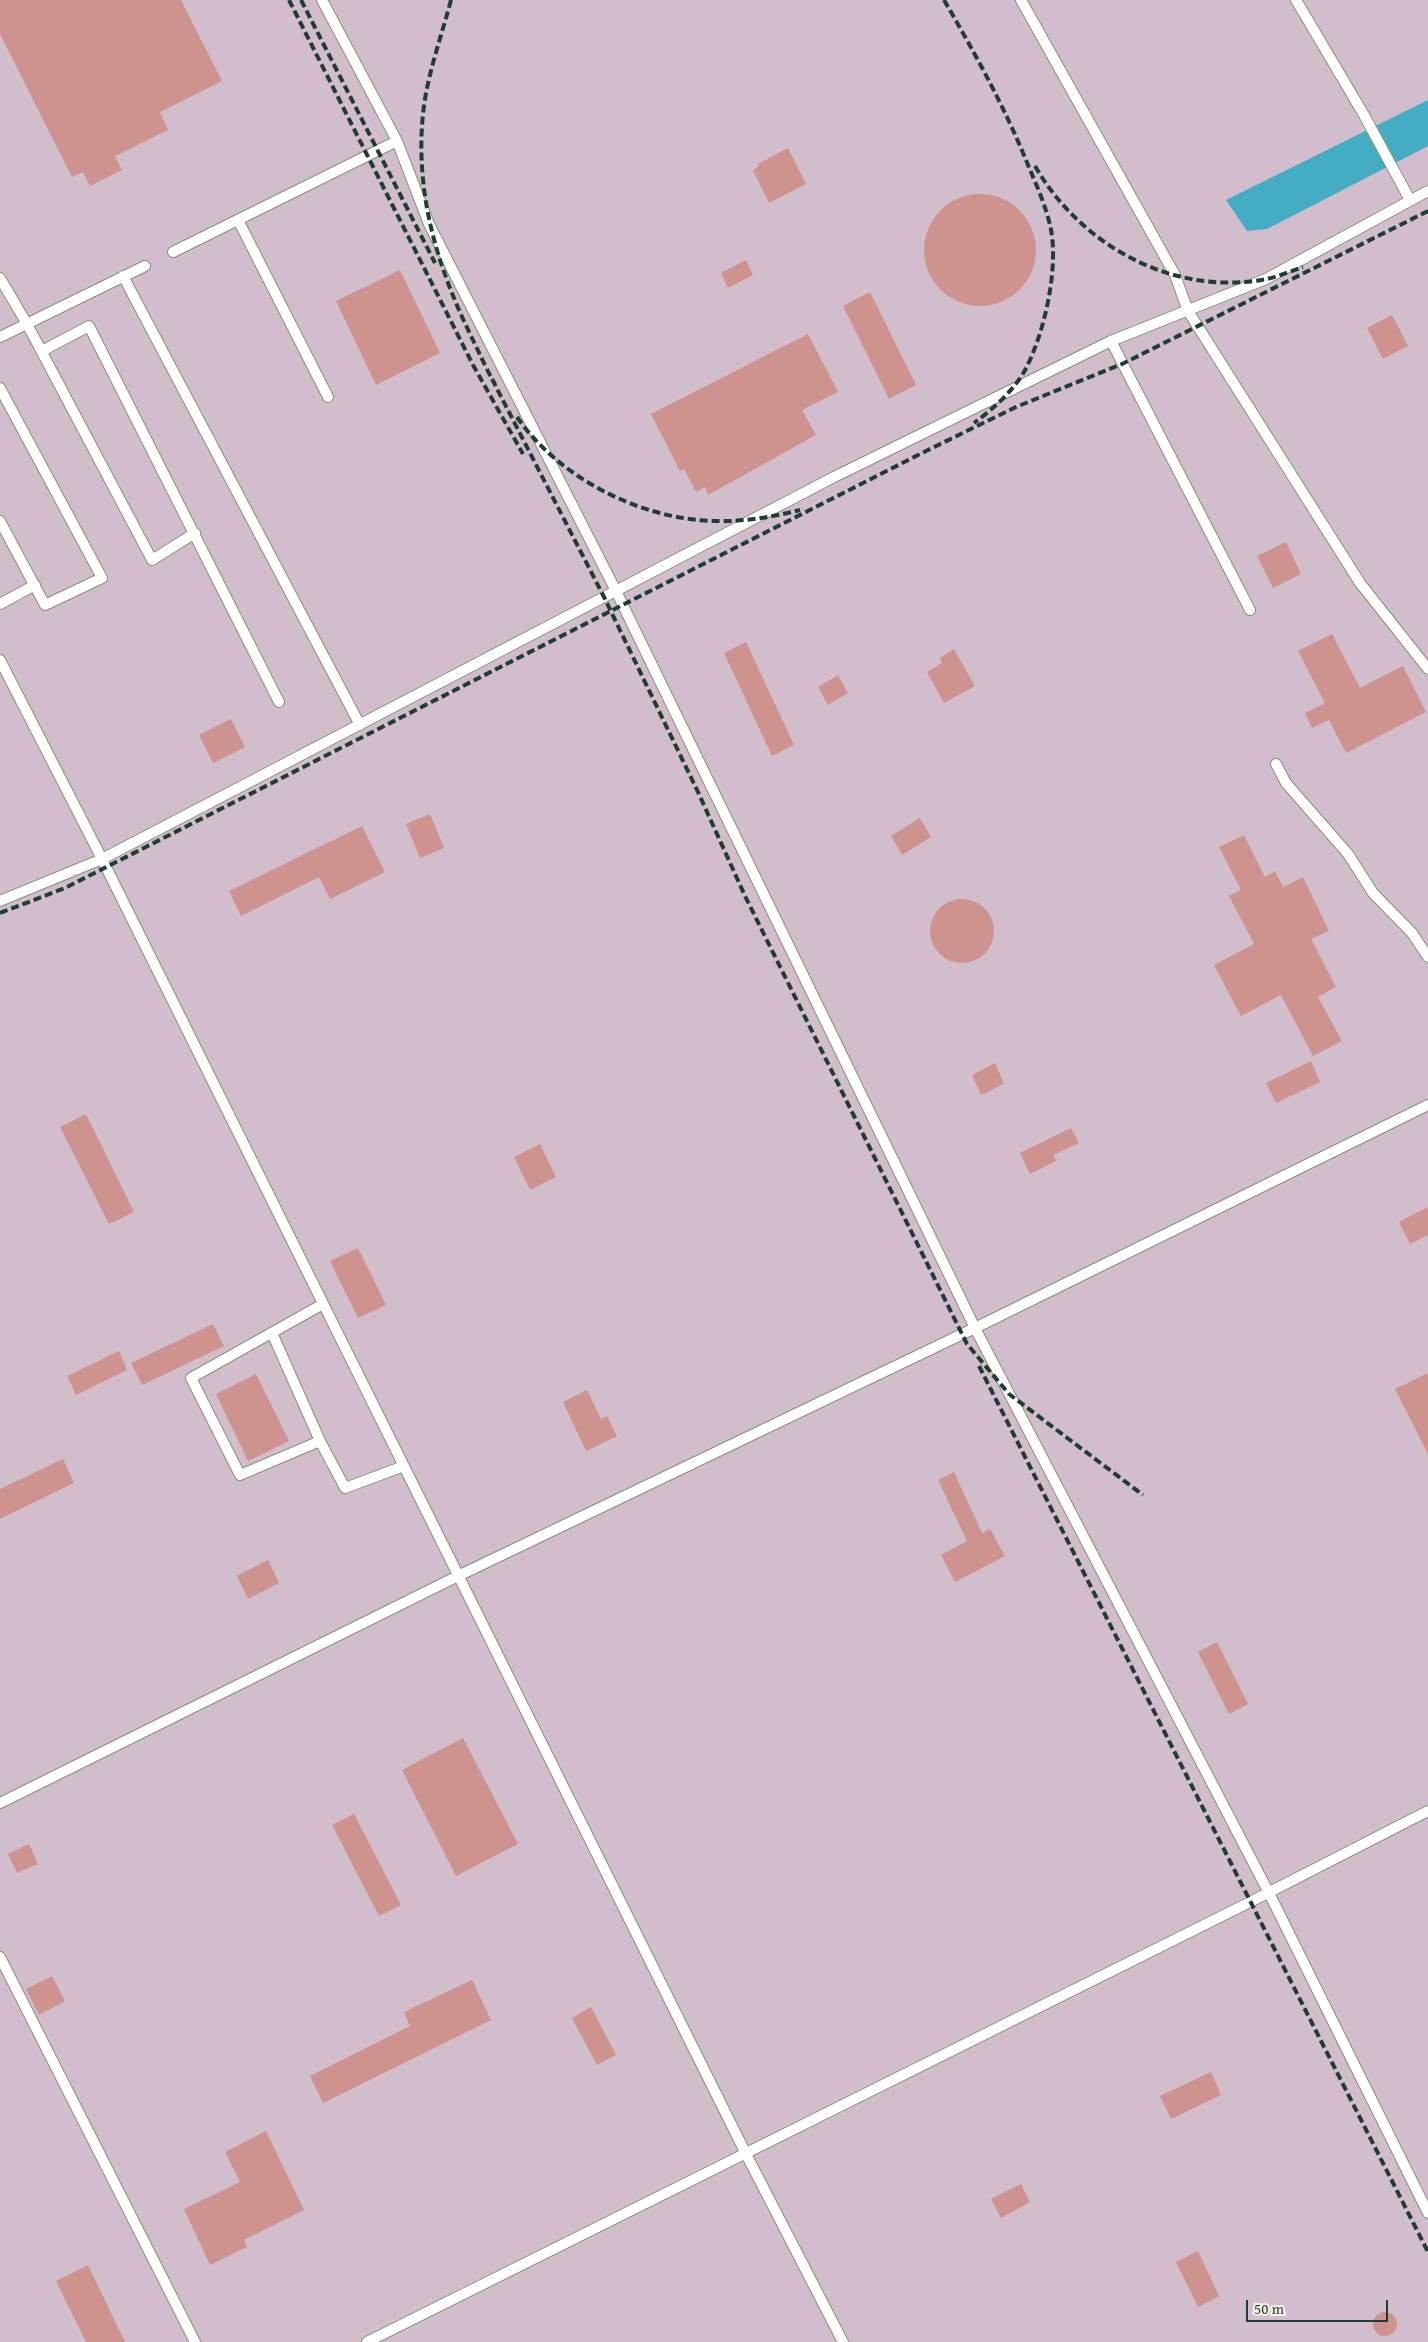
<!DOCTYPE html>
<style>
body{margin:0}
#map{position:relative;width:1428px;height:2342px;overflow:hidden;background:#f3e1c6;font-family:"Gentium Book Plus",serif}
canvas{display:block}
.scale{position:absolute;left:1246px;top:2300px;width:142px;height:22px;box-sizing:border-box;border:2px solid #1f3d34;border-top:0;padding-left:6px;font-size:15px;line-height:18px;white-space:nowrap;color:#1f3d34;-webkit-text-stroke:4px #f7f3e8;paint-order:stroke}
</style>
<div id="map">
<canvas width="1428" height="2342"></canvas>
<div class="scale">50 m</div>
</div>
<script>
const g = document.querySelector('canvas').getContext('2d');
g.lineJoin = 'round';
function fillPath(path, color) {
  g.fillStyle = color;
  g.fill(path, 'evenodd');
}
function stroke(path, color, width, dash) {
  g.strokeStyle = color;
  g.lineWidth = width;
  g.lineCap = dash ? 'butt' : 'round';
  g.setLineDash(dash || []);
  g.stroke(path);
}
fillPath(new Path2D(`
 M0,0H1428V2342H0Z`), '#d1bdcb');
fillPath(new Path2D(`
 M1428,100V146L1267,229L1247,231L1226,200Z`), '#44adc4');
fillPath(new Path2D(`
 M0,0H181L222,81L160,112L168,130L115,156L122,170L90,186L83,172L72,177L0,34Z
 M788,148L806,184L769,203L753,170L759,166L758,164Z
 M924 250a56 56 0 1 1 112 0a56 56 0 1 1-112 0Z
 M746,260L753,275L728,288L721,273Z
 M400,270L440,353L376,385L336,301Z
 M870,292L916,385L889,399L843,306Z
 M1392,315L1408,346L1383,359L1367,328Z
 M808,334L838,392L802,410L816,435L708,495L705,487L696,492L684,469L680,471L651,414Z
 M1286,542L1301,574L1273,588L1257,556Z
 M1332,634L1360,688L1403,666L1426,712L1346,753L1329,720L1312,728L1305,713L1325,703L1298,651Z
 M746,642L794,745L772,756L724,653Z
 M954,649L975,686L944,703L927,672L942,663L940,658Z
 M838,675L848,693L828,705L818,687Z
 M231,719L245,747L213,763L199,735Z
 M430,814L444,848L420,858L406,824Z
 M920,818L931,837L902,855L891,836Z
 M362,826L385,872L330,899L319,877L241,916L229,891Z
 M1244,835L1265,877L1275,871L1283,887L1303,877L1329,931L1311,939L1336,987L1318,997L1342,1041L1313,1056L1281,995L1241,1016L1214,965L1254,944L1229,896L1241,890L1219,847Z
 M930 931a32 32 0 1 1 64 0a32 32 0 1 1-64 0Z
 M1311,1061L1320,1082L1276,1103L1266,1083Z
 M995,1063L1004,1084L981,1095L972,1075Z
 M86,1114L134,1212L109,1224L60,1127Z
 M1071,1128L1079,1143L1053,1155L1056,1161L1030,1174L1020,1153Z
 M540,1144L556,1177L530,1190L514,1157Z
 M1428,1207V1235L1410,1244L1399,1222Z
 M358,1248L386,1305L358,1318L330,1261Z
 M213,1324L224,1346L142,1385L131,1363Z
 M119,1351L127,1370L76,1395L67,1376Z
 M1428,1373V1454L1395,1389Z
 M256,1374L289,1441L248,1461L216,1394Z
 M587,1390L601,1419L607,1416L617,1436L586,1451L563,1402Z
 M63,1459L74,1483L0,1519V1489Z
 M954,1472L982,1533L990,1529L1005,1556L955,1582L941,1555L967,1541L938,1480Z
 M268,1560L279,1583L248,1599L237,1576Z
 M1217,1642L1248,1704L1229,1714L1198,1652Z
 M463,1738L518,1844L456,1876L402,1770Z
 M354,1814L401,1905L379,1916L332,1825Z
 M29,1844L38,1864L17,1873L8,1854Z
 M52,1976L65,2001L39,2015L26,1989Z
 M472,1980L491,2020L323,2103L310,2076L410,2026L404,2012Z
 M591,2007L616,2055L597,2065L572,2018Z
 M1211,2072L1221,2095L1171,2119L1160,2096Z
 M266,2131L304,2210L244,2240L247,2247L210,2265L184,2209L240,2182L225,2152Z
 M1021,2184L1030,2202L1001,2218L991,2199Z
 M1198,2251L1219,2296L1198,2307L1176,2262Z
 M88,2265L125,2342H86L56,2281Z
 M1373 2324a12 12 0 1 1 24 0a12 12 0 1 1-24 0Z`), '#ce938f');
const lane = new Path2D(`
 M322,0L397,141L429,224L616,591L975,1328L1269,1893L1428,2213
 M1021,0L1175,275L1188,311L1360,583L1428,669
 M1296,0L1364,115L1410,200
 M238,220L328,397
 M173,252L397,141
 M123,276L360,725
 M0,278L27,324L152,560L195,533
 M0,337L145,266
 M1111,341L1250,610
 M42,351L89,326L279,702
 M0,388L102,578L45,605L0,521
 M0,604L35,585
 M0,660L102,859L746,2154L843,2342
 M1276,764L1286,783L1348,854L1373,893L1412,933L1428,957
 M0,901L102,859L834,477L1111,341L1266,279L1428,191
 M272,1333L320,1441L345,1488L404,1466
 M320,1441L240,1475L191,1378L323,1304
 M0,1803L458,1576L975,1328L1428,1105
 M0,1957L195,2342
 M367,2342L1250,1902L1428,1811`);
stroke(lane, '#898f7d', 12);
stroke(lane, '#fff', 10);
stroke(new Path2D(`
 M289,0L473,365L523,454
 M301,0L435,263
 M451,0C441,38 427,75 423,114C415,193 437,266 471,336C479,352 486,369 495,384
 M944,0C975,53 1005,108 1028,165C1036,184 1045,204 1050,225C1060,266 1044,336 1024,372C1013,391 992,410 974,423
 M1035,166C1081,246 1174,297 1267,279C1279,276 1291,271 1303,267
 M492,379L604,597L698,792L745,896L967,1344L1009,1394L1143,1495
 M517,417C559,478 640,519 714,521C743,522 772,517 800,510
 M0,913L65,888L926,451L1016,407L1122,364L1428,211
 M979,1366L1428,2252`), '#1f3d34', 4, [8, 4]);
</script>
